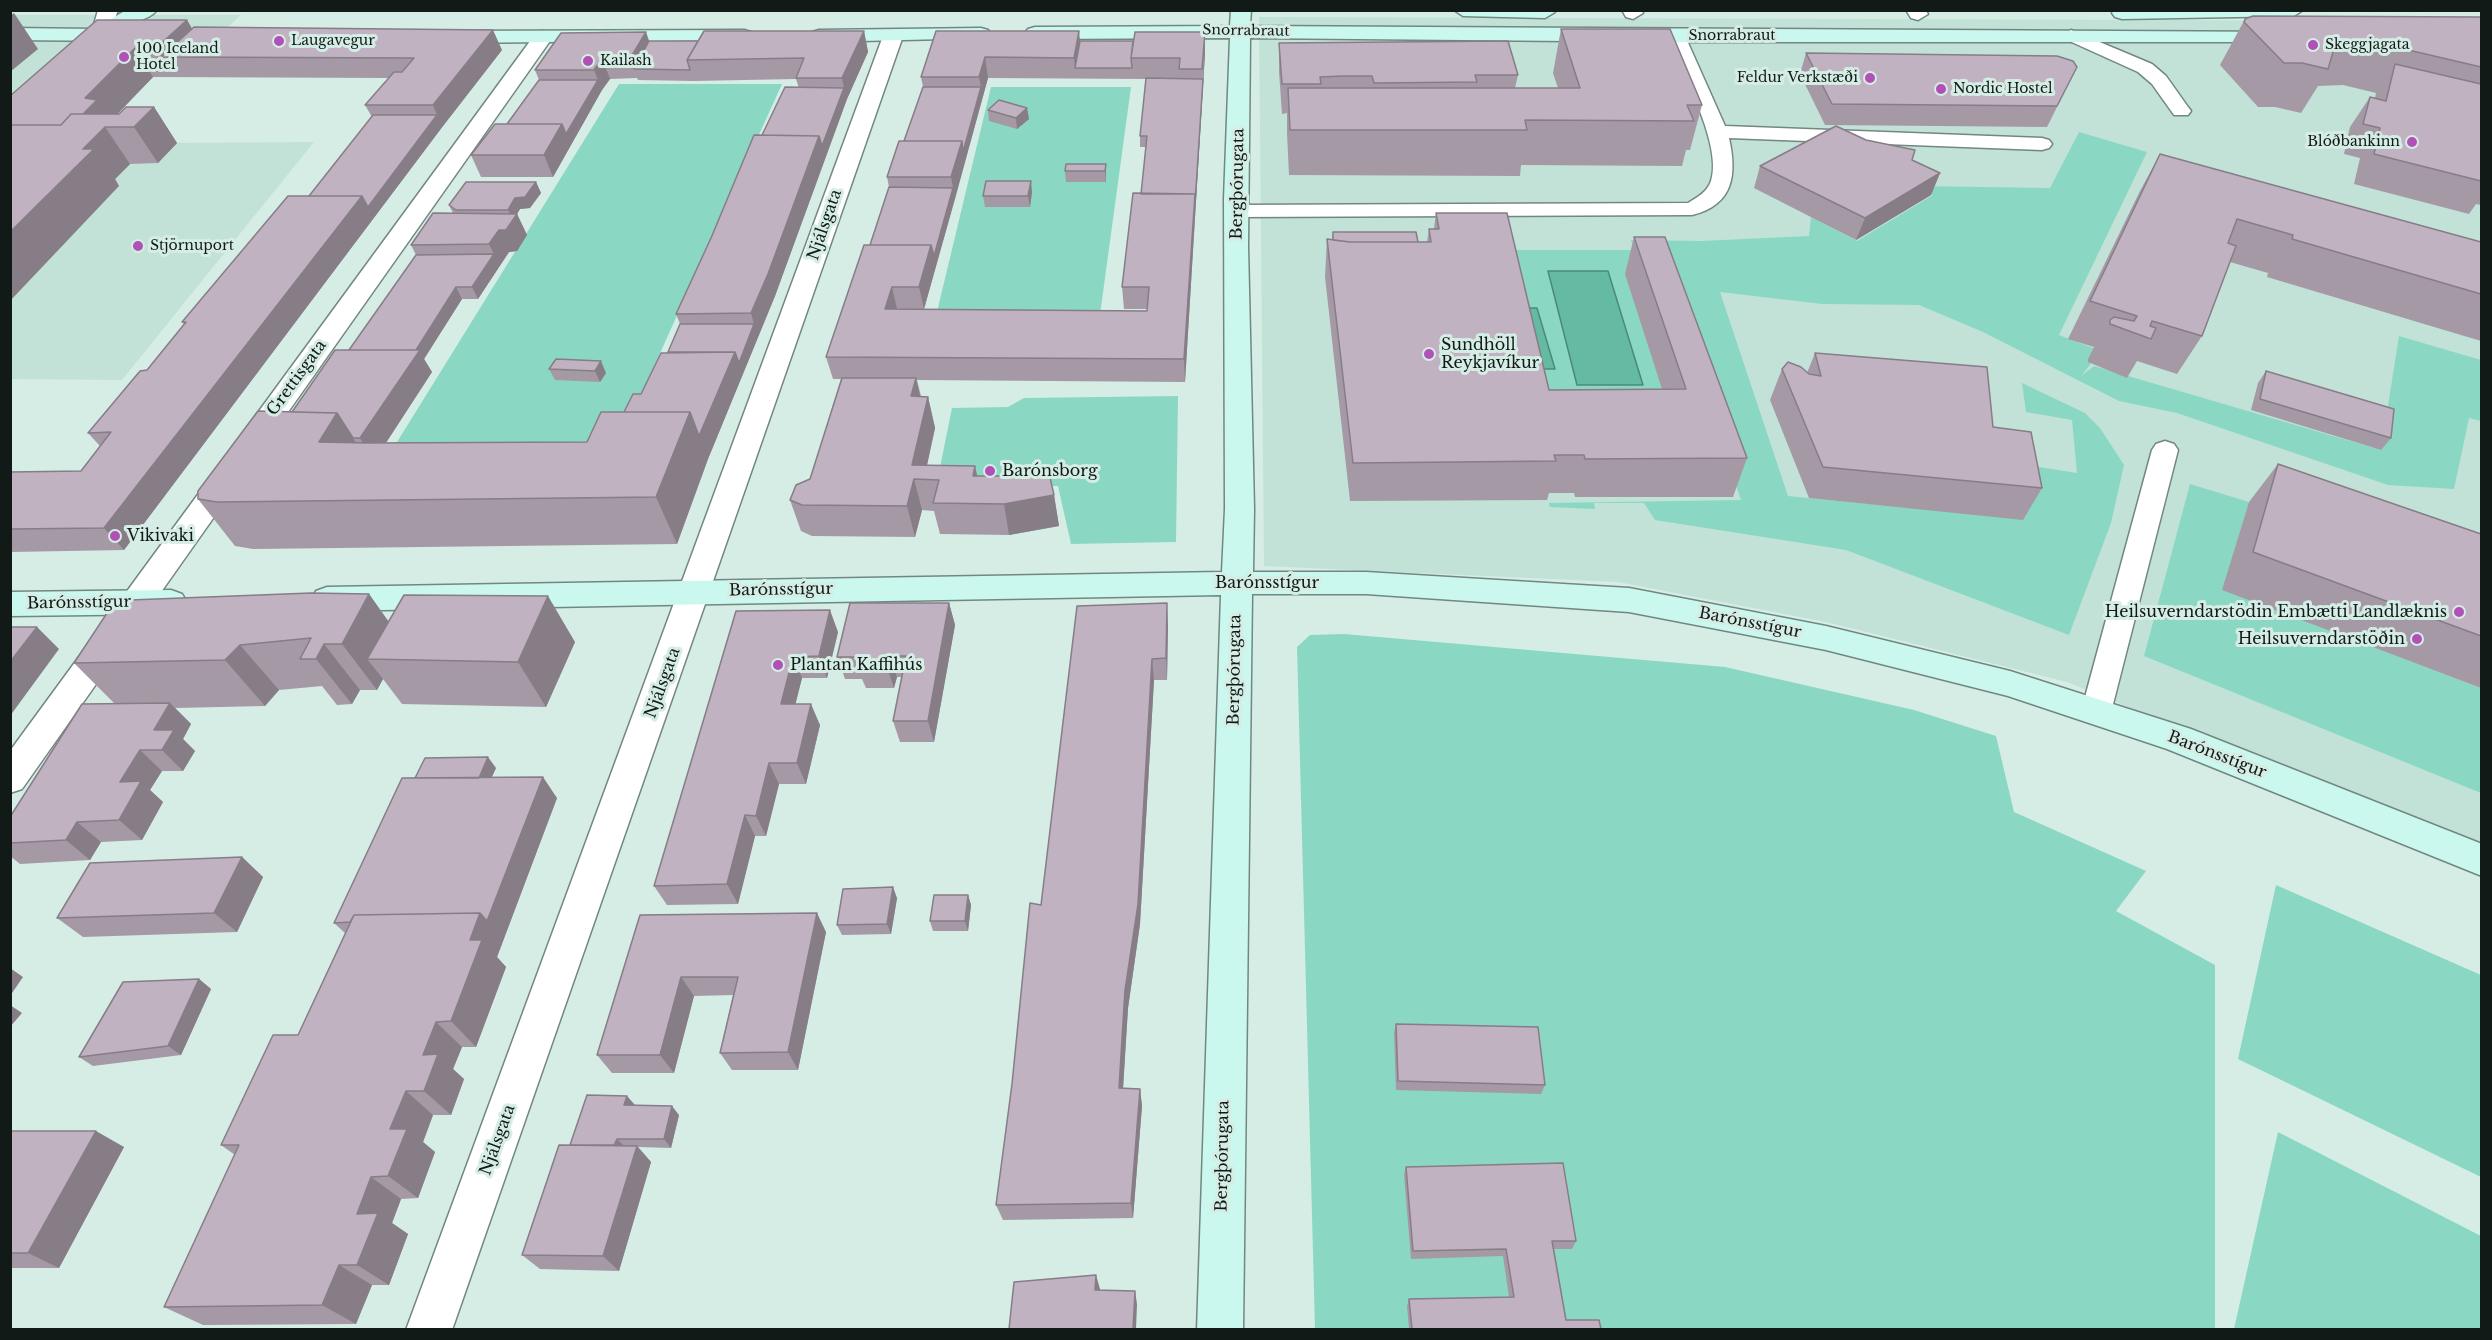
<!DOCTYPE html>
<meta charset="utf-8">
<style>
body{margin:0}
#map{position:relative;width:2492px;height:1340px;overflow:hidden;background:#d5ede5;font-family:"Libre Baskerville",serif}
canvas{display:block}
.frame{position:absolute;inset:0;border:12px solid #111a17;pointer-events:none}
</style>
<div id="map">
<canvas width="2492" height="1340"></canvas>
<div class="frame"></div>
</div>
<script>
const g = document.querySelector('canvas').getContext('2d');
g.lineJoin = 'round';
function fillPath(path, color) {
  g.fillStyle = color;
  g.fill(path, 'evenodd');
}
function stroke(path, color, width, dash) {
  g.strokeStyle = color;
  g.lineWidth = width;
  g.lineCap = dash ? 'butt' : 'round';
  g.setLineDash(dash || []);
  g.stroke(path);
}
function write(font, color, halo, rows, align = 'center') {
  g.font = font + ' "Libre Baskerville",serif';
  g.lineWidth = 6;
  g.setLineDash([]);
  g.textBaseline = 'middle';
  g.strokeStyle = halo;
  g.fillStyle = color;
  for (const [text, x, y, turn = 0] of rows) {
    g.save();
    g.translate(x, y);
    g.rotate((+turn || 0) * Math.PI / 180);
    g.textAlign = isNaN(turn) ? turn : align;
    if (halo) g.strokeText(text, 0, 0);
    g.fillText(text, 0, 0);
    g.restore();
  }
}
fillPath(new Path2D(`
 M16,15H241L174,77H153L105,126L150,143L314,142L122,380L11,379V20Z
 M1259,17L2481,21V851L2067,682L1826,622L1618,582L1264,566Z`), '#c2e2d8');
fillPath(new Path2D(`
 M619,84H782L602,481L371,484Z
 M991,87H1131L1099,322L935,320Z
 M2079,132L2147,152L2059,335L2101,351L2081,376L2094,366L2381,450L2399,336L2481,360V421L2469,418L2454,489L2388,485L2177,413L2119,401L1983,332L1919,305L1822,304L1720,292L1788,496L2023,519L2014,463L2077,473L2072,420L2026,412L2022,383L2085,413L2100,428L2124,465L2111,523L2069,635L1846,550L1655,520L1644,503H1594L1595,509L1550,507L1549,503L1741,500L1663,265L1674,428H1541L1499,250H1634L1631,240L1701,241L1809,236L1811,217L1857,241L1933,195L1914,186L2050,188Z
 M1178,396L1176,542L1071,544L1058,486L936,487L952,408L1008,407L1024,398Z
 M2190,484L2249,502L2223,590L2481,688V793L2144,656Z
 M1344,634L1725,667L1914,710L1996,736L2014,812L2146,871L2116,911L2215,965V1329H1315L1297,647L1310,635Z
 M2276,885L2481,975V1177L2238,1059Z
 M2278,1132L2481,1236V1329H2234Z`), '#8ad8c3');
const water = new Path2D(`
 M1548,271H1608L1643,385H1577Z
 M1519,308H1537L1555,369H1535Z`);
fillPath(water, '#64baa3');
stroke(water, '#4b8a79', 1.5);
const lane = new Path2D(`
 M2071,30L2152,64L2166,76L2188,107L2191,111L2188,115H2174L2152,84L2138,72L2065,39L2062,35Z
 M1676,31L1685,36L1725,126L2042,138L2049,140L2052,144L2049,148L2042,150L1729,138C1737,174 1734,205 1692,215L1237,217L1229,216L1226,211L1229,206L1237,205L1688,203C1698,197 1707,192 1711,181C1723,146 1681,69 1667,36Z
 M2165,441L2174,444L2178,450L2111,712L2107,721L2096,724L2085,721L2081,712L2152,450L2156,444Z`);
const street = new Path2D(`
 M98,10H118L108,38L18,122L10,123V105L92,32Z
 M1622,10H1642L1643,13L1633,19L1626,17Z
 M1906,10H1925L1928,14L1918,20L1911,18Z
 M893,30L900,32L903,36L452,1330H406L883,36L886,32Z
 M543,31L550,33L553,37L550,41L22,789L10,793V751L536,33Z`);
const secondary = new Path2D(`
 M126,10H157C150,20 132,21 121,29L133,31L136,35L133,39L126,41L10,40V28L95,29Z
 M1231,10H1251L1250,26L2287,32L2290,36L2287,40L2280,42H1676L1250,38L1248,246L1254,509L1253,572H1366L1629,588L1826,626L2010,671L2191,729L2482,844V876L2167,749L2008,696L1826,650L1629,612L1366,594H1252L1243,1330H1197L1221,595L327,611L316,607L311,599L316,591L327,587L1222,572L1225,509L1224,199L1230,38L1035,39L1028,37L1025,33L1028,29L1035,27L1230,26Z
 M1454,10H1554L1555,12L1545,18L1463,16Z
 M2114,10H2303L2294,16L2122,19L2115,17L2112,13Z
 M981,28L988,30L991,34L988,38L819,42L812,40L809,36L812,32L819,30Z
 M744,30L751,32L754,36L751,40L450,43L443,41L440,37L443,33L450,31Z
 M171,590L182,594L187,602L182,610L171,614L10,616V592Z`);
stroke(lane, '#728781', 3);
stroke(street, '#728781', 3);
stroke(secondary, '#728781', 3);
fillPath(lane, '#fff');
fillPath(street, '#fff');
fillPath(secondary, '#caf8ee');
fillPath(new Path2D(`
 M2481,17V205L2476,204L2469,214L2354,184L2360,158L2344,154L2350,127L2370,97L2375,98L2376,93L2343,85L2318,86L2301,113L2275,107H2258L2220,65L2245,19Z
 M187,20L192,29L502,50L443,126L124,550L10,552V472L81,471L100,446L88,433L147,370L184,324L182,322L309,196L372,117L365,105L389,78L153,77L117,114L154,107L177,143L158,163L130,164L115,179L119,186L10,96Z
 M1561,29L1702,105L1690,150H1686L1682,166L1521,165L1520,176L1289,175L1287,133V113L1282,114L1279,72V43L1518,75L1515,88H1558L1553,73Z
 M864,31L868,52L847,99L775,296L708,459L677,544L253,549L235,546L198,499L292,412L349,350L416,255L411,245L453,213L449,205L536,182L541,193L530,208L520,209L517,214L527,235L517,251L509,252L478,299H462L424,359L432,372L386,443L587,442L624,412L641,394L668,352L680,324L676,314L762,135L799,88L796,79L693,81L638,80L637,78L610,79L602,90L553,177H481L471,155L507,124L539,80L535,70L649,41H698Z
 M936,31L1080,41H1133L1205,32V53L1185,382L917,380L921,396L928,397L935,428L927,465L977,476L1054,495L1059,526L1009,535L940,534L934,511L922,510L915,537L812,536L801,531L790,500L810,479L841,379H833L826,357L870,245L889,187L887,177L904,141L923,87L921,77ZM988,78L1146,79L1140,136V147H1146L1141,194L1122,287L1124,309H1147V311L924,309Z
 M1806,53L2077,67L2047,127L1825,125L1800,74Z
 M1027,108L1029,119L1017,129L989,121L988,110Z
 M1866,140L1940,173L1931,195L1856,240L1754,188L1760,166Z
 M2160,154L2481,242V341L2267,277L2268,273L2230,262L2202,336L2177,374L2137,361L2127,378L2088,362V359L2094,347L2068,339L2140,191Z
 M1106,164V182H1066L1065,171Z
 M1032,192L1030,207H985L983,196Z
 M1436,213L1549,390L1662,389L1625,274L1634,237L1747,458L1733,497H1575L1574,493H1549L1547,500L1350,501L1325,277L1327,239L1332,240L1333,232L1418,242H1427L1429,229H1434Z
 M1815,353L1993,427L2042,488L2023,520L1809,498L1770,400L1782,369L1807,373Z
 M556,359L606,373L600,382L555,380L549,369Z
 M2266,371L2391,438L2381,450L2251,410L2258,383Z
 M2278,464L2481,534V688L2222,590L2249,502Z
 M369,594L389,622L575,642L546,707L402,704L383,679L377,690H360L352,704L337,705L322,686L279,690L265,706L175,708L191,724L183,739L195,751L183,771H162L150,790L163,802L142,840L101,842L90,860L20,864L10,856V817L115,704L74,663Z
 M949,603L955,625L934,742H900L893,721L902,677H897L894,688H866L862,679H845L837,657Z
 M1077,606L1168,625L1167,680H1154L1140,924L1128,1008L1123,1088L1140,1089L1142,1106L1133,1218L1003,1220L996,1205L1041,905Z
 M736,611L838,632L827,678H802L795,704L820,725L806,784H779L766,836H755L738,904L667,905L654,886Z
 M496,768L491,778L557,798L497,957L506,967L476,1047H462L453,1069L464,1079L451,1115H433L423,1142L435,1152L418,1198L401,1199L392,1223L408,1234L389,1285H372L356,1324L203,1325L164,1307L235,1155L221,1145L298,1035L345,933L334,923L415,778Z
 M242,857L263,877L237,932L83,937L57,918Z
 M968,895L971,905L968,931H933L930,921Z
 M897,898L891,934L842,935L837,925Z
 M640,915L826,932L798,1070H732L720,1053L733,995L694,996L674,1073H612L597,1055Z
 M199,979L211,989L181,1055L93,1066L79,1057Z
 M1396,1024L1545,1085L1541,1094L1396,1090L1394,1033Z
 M635,1105L679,1115L671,1148L638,1147L651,1162L619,1271L540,1269L522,1255L570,1145Z
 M10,1131L124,1147L59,1268H10Z
 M1406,1167L1576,1241L1572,1249H1554L1566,1320L1601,1329H1409L1407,1306L1409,1299L1509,1297L1503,1256L1411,1259L1404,1175Z`), '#a599a6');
fillPath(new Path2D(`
 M14,13L38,49L10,72V16Z
 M187,20L204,49L161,57L156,48Z
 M493,30L502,50L443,126L124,550L104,528L362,196L437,115L433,105Z
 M864,31L868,52L847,99L775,296L708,459L677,544L656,497L690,412L735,352L754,324L751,313L819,136L844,88L842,78Z
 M1079,31L1081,52L1075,68L1074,58Z
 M646,32L653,52L635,69L631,57Z
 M1205,32V53L1185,382L1184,359L1203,79Z
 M135,48L153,77L105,127L130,164L115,179L119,186L10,301V232L85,98Z
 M985,57L988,78L955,199L951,177L962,141L981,87L979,77Z
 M602,58L610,79L602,90L553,177L544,155L562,124L598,80L594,70Z
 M154,107L177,143L158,163L134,127Z
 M1027,108L1029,119L1017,129L1016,118Z
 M1106,164V182L1105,171Z
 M1940,173L1931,195L1856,240L1865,218Z
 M1031,181L1032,192L1030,207L1028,196Z
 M536,182L541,193L530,208L520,209L517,214L527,235L517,251L509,252L478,299L472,287L494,254L489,244L499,230L513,220L508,210L515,198Z
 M953,188L955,199L924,309L919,287L931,245Z
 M456,287L462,299L424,359L432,372L374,461L360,438Z
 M892,287L897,309H885Z
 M601,361L606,373L600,382L595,371Z
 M916,378L923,409L911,396Z
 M928,397L935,428L924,479L912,465Z
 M337,413L367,460L319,442Z
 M975,466L982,497L973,476Z
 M914,479L922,510L915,537L907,506Z
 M1054,495L1059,526L1009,535L1004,504Z
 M369,594L402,641L367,659L383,679L377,690L342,644Z
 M548,596L575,642L546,707L518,662Z
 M949,603L955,625L934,742L928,721Z
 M1167,603L1168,625L1167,680L1166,658Z
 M830,610L838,632L827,678L819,656Z
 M37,627L59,649L10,716V662Z
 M324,644L360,690L352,704L316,659Z
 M240,645L279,690L265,706L225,660Z
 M890,656L897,677L894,688L887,667Z
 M793,657L802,678L790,726L781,704Z
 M1152,659L1154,680L1140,924L1128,1008L1122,1105L1119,1088L1125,990Z
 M170,703L191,724L183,739L195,751L183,771L162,750L154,730Z
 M811,704L820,725L806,784L797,763Z
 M140,750L162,771L150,790L163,802L142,840L119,820L120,782Z
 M488,757L496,768L482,799L474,788Z
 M769,763L779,784L766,836L756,816Z
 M543,777L557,798L497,957L506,967L476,1047L451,1021L470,940L480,913Z
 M745,815L755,836L738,904L727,884Z
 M77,822L101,842L90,860L66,840Z
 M242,857L263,877L237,932L214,913Z
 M893,887L897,898L891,934L887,924Z
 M968,895L971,905L968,931L965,921Z
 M817,913L826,932L798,1070L788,1052Z
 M10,968L23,977L10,996Z
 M681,977L694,996L674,1073L660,1055Z
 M199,979L211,989L181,1055L168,1046Z
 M10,1005L22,1013L10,1027Z
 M436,1022L462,1047L453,1069L464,1079L451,1115L424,1091L423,1055Z
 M1140,1089L1142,1106L1133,1218L1131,1203Z
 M406,1091L433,1115L423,1142L435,1152L418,1198L388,1176L390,1129Z
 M627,1096L635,1105H624Z
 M672,1106L679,1115L671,1148L664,1139Z
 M96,1131L124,1147L59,1268L28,1253Z
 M617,1139L625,1147L612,1153Z
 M637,1146L651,1162L619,1271L603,1256Z
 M371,1177L401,1199L392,1223L408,1234L389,1285L357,1265V1214Z
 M339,1265L372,1285L356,1324L322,1305Z
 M1096,1275L1100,1289L1099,1304L1095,1290Z
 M1135,1291L1137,1304L1136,1329H1133Z`), '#867d87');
const building = new Path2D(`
 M2253,16L2481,17V67L2370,41L2336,42L2328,69L2302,63H2284L2244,22L2245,19Z
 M97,20H187L156,48H135L85,98L97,100L83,114H71L61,125H10V96Z
 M194,27L493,30L433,105H365L394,72H402L414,58L161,57Z
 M1561,29H1670L1702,105H1687L1694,121L1525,120L1527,130H1290L1288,88H1580Z
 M704,31H864L842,78H796L804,58L687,60Z
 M936,31H1079L1074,58L985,57L979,77H921Z
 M646,32L631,57L602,58L594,70H535L561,33Z
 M1135,32H1205L1202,69H1179L1180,58H1131Z
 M649,41H698L687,60L690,70L634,69Z
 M1080,41H1133L1131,58L1132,68H1075Z
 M1508,41L1518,75H1475L1477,82L1374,83L1372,76H1343L1320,77L1321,84H1282L1279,43Z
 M1806,53L2057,56L2073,61L2077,67L2057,106L1832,104Z
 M2395,64L2481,84V181L2374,154L2380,128L2363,124L2370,97L2386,101Z
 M1146,78L1203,79L1195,204V194H1141L1147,136H1140Z
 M539,80H598L566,134L562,124H507Z
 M785,87L844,88L822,146L819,136L762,135Z
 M923,87H981L963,152L962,141H904Z
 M999,100L1027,108L1016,118L988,110Z
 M126,107H154L134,127H105L83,149H94L10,232V125H61L71,114H119Z
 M373,115H437L368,207L362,196H309Z
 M495,124H562L544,155H471Z
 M1836,126L1866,140L1915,150L1912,160L1940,173L1865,218L1760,166Z
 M754,135L819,136L768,274L751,313L676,314L711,238Z
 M899,141H962L951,177H887Z
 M2160,154L2481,242V294L2292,239L2293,235L2237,219L2228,243L2236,246L2202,336L2152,321L2150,326L2156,328L2151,339L2110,324V320L2114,317L2134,321L2137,316L2090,301Z
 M1066,164H1106L1105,171H1065Z
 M986,181H1031L1028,196H983Z
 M466,182H536L525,197L515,198L508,210H456L449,205Z
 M889,187L953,188L934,256L931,245H870Z
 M1133,193L1195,194L1184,359L826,357L864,245H931L919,287H892L885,309L1147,311L1149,287H1122Z
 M288,196H362L104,528L10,529V472L81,471L111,432L88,433L140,371L147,370L186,322H182Z
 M433,213L517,214L506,230H499L489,244L411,245Z
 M1436,213H1507L1549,390L1686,389L1634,237H1665L1747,458L1585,459L1584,455H1554L1556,461L1353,463L1327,239L1350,242H1431L1429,229H1439Z
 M1333,232H1416L1418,242H1350L1333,240Z
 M494,254L472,287H456L416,350H349L416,255Z
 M680,324H754L739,363L735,352H668Z
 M335,350H420L360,438H353L337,413L292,412Z
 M735,352L699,436L690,412H624L633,394H641L661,353Z
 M1815,353L1987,367L1993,427L2031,432L2042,488L1823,467L1782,369L1788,362L1801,367L1809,374L1821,376Z
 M556,359L601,361L595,371L549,369Z
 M2266,371L2394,409L2391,438L2260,399Z
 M842,378H916L911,396L928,397L912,465L975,466L973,476H1005L1048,469L1054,495L1004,504L933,503L939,480L914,479L907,506L802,505L790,500L796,485L810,479Z
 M258,411L337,413L319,442L367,443L587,442L601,412H690L656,497L217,502L198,499V491Z
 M2278,464L2481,534V636L2253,552Z
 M311,593L369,594L342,644H324L316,659H300L311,638L240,645L225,660L74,663L109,610L130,600Z
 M404,595L548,596L518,662L367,659Z
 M850,603H949L928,721H893L906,656H890L887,667H858L861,657H837Z
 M1167,603L1166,658L1152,659L1138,904L1125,990L1119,1088L1140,1089L1131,1203L996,1205L1012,1084L1030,903L1041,905L1077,606Z
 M830,610L819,656L793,657L781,704H811L797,763H769L756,816L745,815L727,884L654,886L736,611Z
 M10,627H37L10,662Z
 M170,703L154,730H174L162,750H140L120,782L141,781L119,820L77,822L66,840L10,843V817L82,704Z
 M488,757L479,778H415L425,758Z
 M543,777L487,921L480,913L354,915L350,922L334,923L402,778Z
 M242,857L214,913L57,918L90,863Z
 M893,887L887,924L837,925L843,889Z
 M934,895H968L965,921H930Z
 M480,913L470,940H482L451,1021L436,1022L423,1055L438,1054L424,1091H406L390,1129H407L388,1176L371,1177L357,1214L378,1213L357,1265H339L322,1305L164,1307L239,1145H221L273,1035H298L354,915Z
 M817,913L788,1052L720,1053L738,977H681L660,1055H597L640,915Z
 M199,979L168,1046L79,1057L123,982Z
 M1396,1024L1538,1027L1545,1085L1398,1081Z
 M587,1095L627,1096L624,1105L672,1106L664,1139H617L614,1145H570Z
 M10,1131H96L28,1253H10Z
 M559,1145L637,1146L603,1256L522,1255Z
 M1563,1163L1576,1241H1552L1566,1320H1599L1601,1329H1412L1409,1299L1514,1297L1506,1249L1413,1251L1406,1167Z
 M1096,1275L1095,1290L1135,1291L1133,1329H1009L1014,1282Z`);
fillPath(building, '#c0b2c1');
stroke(building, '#867d87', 1.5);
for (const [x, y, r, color] of [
 [279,41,6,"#b150b7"],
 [2313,45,6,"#b150b7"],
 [124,57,6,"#b150b7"],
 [588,61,6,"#b150b7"],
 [1870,78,6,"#b150b7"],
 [1941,89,6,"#b150b7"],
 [2412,142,6,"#b150b7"],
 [138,246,6,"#b150b7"],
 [1429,354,6,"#b150b7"],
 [990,471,6,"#b150b7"],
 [115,536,6,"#b150b7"],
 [2459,612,6,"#b150b7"],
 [2417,639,6,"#b150b7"],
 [778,665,6,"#b150b7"]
]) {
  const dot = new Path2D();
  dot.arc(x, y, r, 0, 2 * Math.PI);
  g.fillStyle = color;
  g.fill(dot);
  stroke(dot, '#d5ede5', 2);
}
write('14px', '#111a17', '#d5ede5', [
 ["Snorrabraut",1246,31,1],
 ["Snorrabraut",1732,36]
]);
write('14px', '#111a17', '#d5ede5', [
 ["Laugavegur",291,41],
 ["Skeggjagata",2325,45],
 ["100 Iceland",136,49],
 ["Hotel",136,65],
 ["Kailash",600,61],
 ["Feldur Verkstæði",1858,78,"right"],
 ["Nordic Hostel",1953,89],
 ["Blóðbankinn",2400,142,"right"],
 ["Stjörnuport",150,246]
], 'left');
write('16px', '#111a17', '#d5ede5', [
 ["Bergþórugata",1238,184,-89],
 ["Njálsgata",825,225,-71],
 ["Grettisgata",297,378,-54],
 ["Barónsstígur",1267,583],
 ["Barónsstígur",781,590,-1],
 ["Barónsstígur",79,603,-1],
 ["Barónsstígur",1750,623,11],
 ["Bergþórugata",1235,670,-89],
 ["Njálsgata",663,683,-70],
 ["Barónsstígur",2217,755,21],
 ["Njálsgata",498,1140,-70],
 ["Bergþórugata",1223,1156,-89]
]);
write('16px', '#111a17', '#d5ede5', [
 ["Sundhöll",1441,345],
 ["Reykjavíkur",1441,363],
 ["Barónsborg",1002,471],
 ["Vikivaki",127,536],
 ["Heilsuverndarstödin Embætti Landlæknis",2447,612,"right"],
 ["Heilsuverndarstöðin",2405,639,"right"],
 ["Plantan Kaffihús",790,665]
], 'left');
</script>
